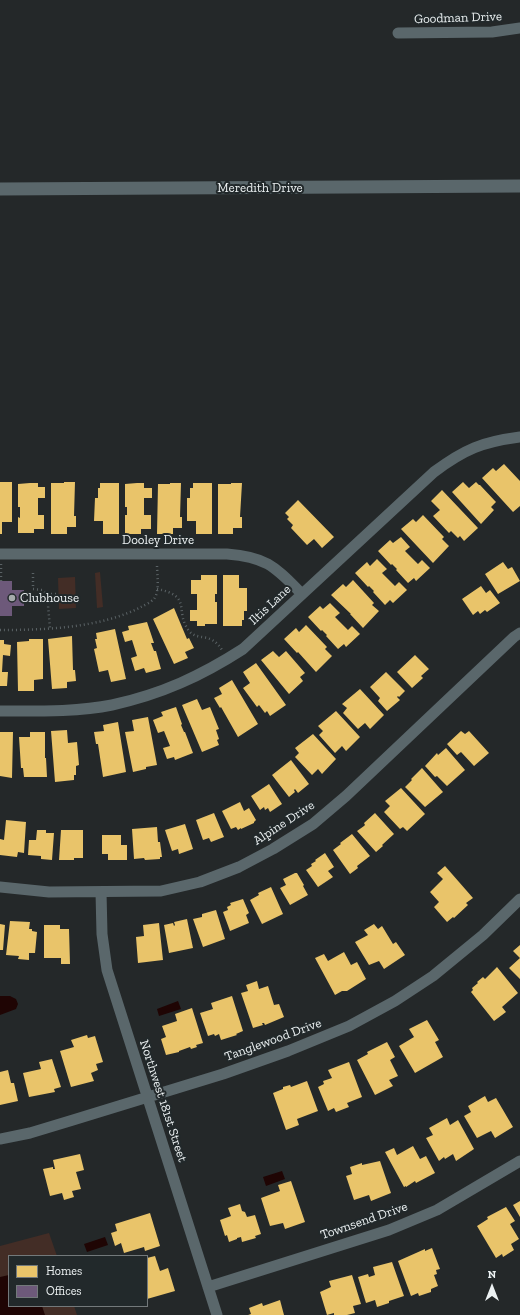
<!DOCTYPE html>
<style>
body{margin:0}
#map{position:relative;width:520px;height:1315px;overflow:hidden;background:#242829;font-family:"Zilla Slab",serif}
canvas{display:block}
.legend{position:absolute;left:8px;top:1255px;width:140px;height:52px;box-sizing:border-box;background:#22292b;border:1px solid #73797b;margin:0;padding:5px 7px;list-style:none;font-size:12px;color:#ecf1f2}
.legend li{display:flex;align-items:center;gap:8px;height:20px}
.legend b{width:20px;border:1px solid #73797b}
.north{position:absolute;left:472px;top:1267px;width:40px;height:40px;-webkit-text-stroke:3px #22292b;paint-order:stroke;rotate:0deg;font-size:11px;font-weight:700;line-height:16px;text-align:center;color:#ecf1f2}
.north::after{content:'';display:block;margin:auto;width:14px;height:18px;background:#ecf1f2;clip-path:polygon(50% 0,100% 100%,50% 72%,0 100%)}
</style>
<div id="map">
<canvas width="520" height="1315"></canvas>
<ul class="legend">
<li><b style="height:11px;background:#e9c46a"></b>Homes</li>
<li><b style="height:11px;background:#6d597a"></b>Offices</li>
</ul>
<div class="north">N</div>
</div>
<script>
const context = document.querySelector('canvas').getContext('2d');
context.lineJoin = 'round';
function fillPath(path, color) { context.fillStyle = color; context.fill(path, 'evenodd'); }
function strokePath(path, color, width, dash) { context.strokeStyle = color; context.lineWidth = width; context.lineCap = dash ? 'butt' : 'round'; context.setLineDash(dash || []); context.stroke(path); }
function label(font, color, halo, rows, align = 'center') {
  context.font = font + ' "Zilla Slab",serif'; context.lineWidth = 4; context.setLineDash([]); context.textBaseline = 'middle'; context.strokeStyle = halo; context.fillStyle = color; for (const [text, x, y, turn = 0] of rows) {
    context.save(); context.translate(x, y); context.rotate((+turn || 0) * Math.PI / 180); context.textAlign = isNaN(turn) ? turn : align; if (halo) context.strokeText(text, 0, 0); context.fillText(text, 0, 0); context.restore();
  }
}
const green = new Path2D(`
 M 100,572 L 103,607 L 97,608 L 95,573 Z
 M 75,577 L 76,608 L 59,609 L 58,578 Z
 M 49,1233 L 57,1256 L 9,1256 L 9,1306 L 74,1306 L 77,1315 L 0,1315 L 0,1246 Z`);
const water = new Path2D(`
 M 0,996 L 10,996 L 16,999 L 18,1004 L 16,1009 L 0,1015 Z
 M 178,1001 L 181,1009 L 159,1016 L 157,1009 Z
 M 282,1171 L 285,1179 L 266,1186 L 263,1177 Z
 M 105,1237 L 108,1245 L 87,1252 L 84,1244 Z
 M 9,1275 L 9,1306 L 42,1306 L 45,1315 L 0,1315 L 0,1277 Z`);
const homes = new Path2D(`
 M 504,464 L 520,481 L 520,506 L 513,512 L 482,478 L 493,468 L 496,471 Z
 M 0,482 L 12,482 L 12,522 L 2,522 L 2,534 L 0,534 Z
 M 64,482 L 75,482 L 74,516 L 76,516 L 76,527 L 67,527 L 67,534 L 51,534 L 51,483 L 64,483 Z
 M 463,482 L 469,488 L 476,482 L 479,485 L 480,485 L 496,502 L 491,507 L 494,510 L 481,524 L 452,492 Z
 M 30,483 L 38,483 L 38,487 L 45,487 L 45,498 L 38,498 L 38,515 L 44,515 L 44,529 L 34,529 L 34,533 L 18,533 L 18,517 L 20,518 L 20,507 L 18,507 L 18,484 Z
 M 100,483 L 119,483 L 119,534 L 103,534 L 103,521 L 94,521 L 95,498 L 98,498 L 98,488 L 100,488 Z
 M 137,483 L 144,483 L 144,488 L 152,488 L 152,498 L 144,498 L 144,515 L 151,515 L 151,529 L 141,529 L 141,534 L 125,534 L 125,515 L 127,515 L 127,507 L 125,507 L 125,484 Z
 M 170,483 L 181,483 L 180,517 L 182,517 L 182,528 L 173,528 L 173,534 L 157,534 L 158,484 L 170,484 Z
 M 193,483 L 212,483 L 212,534 L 196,534 L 196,521 L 187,521 L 187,498 L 190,498 L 190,488 L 193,488 Z
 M 231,483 L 242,483 L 240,517 L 242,517 L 242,528 L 233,528 L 233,534 L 218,534 L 218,484 L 231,484 Z
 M 442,490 L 478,528 L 464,541 L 460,536 L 458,538 L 451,531 L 449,533 L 433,516 L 440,510 L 431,501 Z
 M 298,500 L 334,537 L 322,548 L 314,539 L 307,545 L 291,528 L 293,525 L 287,519 L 289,517 L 285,513 Z
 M 423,515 L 444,537 L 442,539 L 449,546 L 433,563 L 401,529 L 413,519 L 416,522 Z
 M 401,537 L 410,547 L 405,551 L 418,564 L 422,560 L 430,568 L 416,581 L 414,578 L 408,583 L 396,570 L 397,569 L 392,564 L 391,565 L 378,551 L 390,540 L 393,543 Z
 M 377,559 L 387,569 L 382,573 L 395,586 L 399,582 L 407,590 L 393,603 L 390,600 L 385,605 L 373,592 L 374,591 L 369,586 L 368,587 L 355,573 L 367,562 L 370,566 Z
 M 503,562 L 508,569 L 512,567 L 520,581 L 498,594 L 485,574 Z
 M 201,575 L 217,575 L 217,594 L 215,594 L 215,602 L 217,602 L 217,624 L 205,624 L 205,626 L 197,626 L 197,621 L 190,621 L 190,610 L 197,610 L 197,594 L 191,594 L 191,580 L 201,580 Z
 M 223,575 L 239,575 L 239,588 L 247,588 L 247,611 L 244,611 L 244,620 L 242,620 L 242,626 L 223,626 Z
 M 353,580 L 374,603 L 372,605 L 379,611 L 363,628 L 350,614 L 351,614 L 331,595 L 343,584 L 346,587 Z
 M 481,586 L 486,593 L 490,590 L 500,603 L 487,612 L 485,610 L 480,614 L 478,611 L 473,615 L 462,599 Z
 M 330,603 L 340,613 L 335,617 L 348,630 L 352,626 L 360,634 L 346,647 L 344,644 L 338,649 L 326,636 L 327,635 L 322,630 L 321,631 L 308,617 L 320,606 L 323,609 Z
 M 174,608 L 187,639 L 189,638 L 194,648 L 185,652 L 188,658 L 174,664 L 153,619 Z
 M 147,622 L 154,643 L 151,643 L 154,651 L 156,651 L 161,669 L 146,673 L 144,668 L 135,671 L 131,658 L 137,656 L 132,640 L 125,642 L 122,632 L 129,630 L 128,626 Z
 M 306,625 L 327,647 L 325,649 L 332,656 L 316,672 L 298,652 L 297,653 L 284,639 L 296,628 L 299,632 Z
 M 115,629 L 126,679 L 111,682 L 108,670 L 99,672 L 94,649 L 97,648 L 95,639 L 97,639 L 96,633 Z
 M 72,636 L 73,670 L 75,670 L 76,681 L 67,682 L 67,688 L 52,689 L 48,639 Z
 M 29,639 L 43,639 L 43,679 L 34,680 L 34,691 L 18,691 L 17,642 L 29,641 Z
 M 0,640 L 4,640 L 4,644 L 11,645 L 10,656 L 3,655 L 2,672 L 8,672 L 7,686 L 0,686 Z
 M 273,651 L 279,657 L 286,651 L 305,673 L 300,677 L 303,681 L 289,694 L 261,660 Z
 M 415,655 L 429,669 L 421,676 L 423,678 L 412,688 L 397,672 Z
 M 256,663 L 286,705 L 270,716 L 267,711 L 265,713 L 259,705 L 257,707 L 243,688 L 250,683 L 243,672 Z
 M 386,672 L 405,691 L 399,697 L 398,696 L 397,697 L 400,700 L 387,711 L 378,701 L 380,698 L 370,687 Z
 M 232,680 L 258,724 L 238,737 L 221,707 L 220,708 L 214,698 L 222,694 L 219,688 Z
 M 360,689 L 384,715 L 370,729 L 365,723 L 358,729 L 343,713 L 347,708 L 342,704 Z
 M 197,699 L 202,710 L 210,707 L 219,729 L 216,730 L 219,739 L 217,740 L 219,745 L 202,752 L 182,705 Z
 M 176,707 L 182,724 L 181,725 L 184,732 L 185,732 L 193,753 L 175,760 L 174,757 L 167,759 L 163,748 L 170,746 L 164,731 L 158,733 L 153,720 L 163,716 L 161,712 Z
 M 336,711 L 360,737 L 346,751 L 342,746 L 335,753 L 319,735 L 323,731 L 318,726 Z
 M 148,717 L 157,765 L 146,767 L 146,769 L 133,772 L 125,732 L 134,731 L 132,720 Z
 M 118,722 L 126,772 L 103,777 L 98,744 L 96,744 L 94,732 L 104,731 L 103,725 Z
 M 67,730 L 68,743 L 77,742 L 79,765 L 76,766 L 76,775 L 74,775 L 74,780 L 55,782 L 51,731 Z
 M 461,731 L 465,734 L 469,731 L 489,753 L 474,766 L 461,752 L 457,755 L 447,744 Z
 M 0,732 L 13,732 L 12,778 L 0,776 Z
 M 30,732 L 45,732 L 45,758 L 46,758 L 47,777 L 24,777 L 23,768 L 21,768 L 19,737 L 30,737 Z
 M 313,734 L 336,759 L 322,774 L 318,769 L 312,775 L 295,757 L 299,753 L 295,748 Z
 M 446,748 L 465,770 L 447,786 L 437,776 L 435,777 L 425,766 L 437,753 L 438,755 Z
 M 291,760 L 309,784 L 298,793 L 295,789 L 294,790 L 295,792 L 289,797 L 272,775 Z
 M 422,768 L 443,792 L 425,807 L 405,787 L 412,780 L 411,779 Z
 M 269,784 L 282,804 L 270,812 L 268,808 L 265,810 L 264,807 L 260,810 L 251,796 Z
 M 401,788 L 425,814 L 407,831 L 403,827 L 400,829 L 384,812 L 390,806 L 385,801 Z
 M 240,802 L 244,811 L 249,808 L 256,820 L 254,822 L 254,823 L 241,829 L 241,828 L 238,830 L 236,827 L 231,829 L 222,811 Z
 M 214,813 L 224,837 L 211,842 L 209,838 L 203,840 L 196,820 Z
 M 375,813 L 394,834 L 382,845 L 383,846 L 376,852 L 357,831 L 364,826 L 365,825 L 364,823 Z
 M 6,820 L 26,822 L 24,853 L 18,852 L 17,857 L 0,855 L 0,839 L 4,840 Z
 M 185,824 L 193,849 L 179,854 L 178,849 L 172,851 L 165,830 Z
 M 157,827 L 158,842 L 160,842 L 162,857 L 160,857 L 160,859 L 145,860 L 144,858 L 134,859 L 132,829 Z
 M 37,830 L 46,830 L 46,833 L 54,833 L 52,860 L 41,859 L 41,856 L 28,855 L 29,840 L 36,840 Z
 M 61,830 L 83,830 L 83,858 L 74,858 L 74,856 L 74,860 L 59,860 Z
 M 352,834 L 370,856 L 357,866 L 358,868 L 350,874 L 333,850 L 341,844 L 340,843 Z
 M 102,835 L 121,835 L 121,845 L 127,845 L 127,860 L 108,860 L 108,854 L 102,854 Z
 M 325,853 L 334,867 L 328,871 L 333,877 L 318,887 L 306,870 L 312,866 L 311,864 L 316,861 L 315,860 Z
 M 445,866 L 473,898 L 466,903 L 468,905 L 454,918 L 453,917 L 447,922 L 434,907 L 439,902 L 430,892 L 443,879 L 437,873 Z
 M 295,873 L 297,873 L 304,885 L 303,886 L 308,895 L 290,905 L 280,888 L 286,885 L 283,879 Z
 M 271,887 L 283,914 L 262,924 L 250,900 L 259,895 L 258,893 Z
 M 243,899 L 249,913 L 246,915 L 249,923 L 230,931 L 223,912 L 228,910 L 227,907 L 231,905 L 230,903 Z
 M 216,910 L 225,939 L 203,947 L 193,919 L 202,917 L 202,914 Z
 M 187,919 L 193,948 L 169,953 L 164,925 L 173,923 L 174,926 L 175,925 L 174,922 Z
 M 10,921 L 30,922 L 29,929 L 32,929 L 32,931 L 37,932 L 35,953 L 29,953 L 29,960 L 18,959 L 19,956 L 6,955 Z
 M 159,923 L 163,960 L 138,963 L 136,937 L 144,936 L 143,925 Z
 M 0,924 L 5,925 L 3,950 L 0,950 Z
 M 374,924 L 378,929 L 382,926 L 393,944 L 396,942 L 405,955 L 384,969 L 379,961 L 369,965 L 355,942 L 368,935 L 364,930 Z
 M 44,925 L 60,925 L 60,929 L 69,929 L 70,964 L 61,964 L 61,958 L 44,958 Z
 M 520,945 L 520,958 L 513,951 Z
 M 344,952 L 351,965 L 357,962 L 366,979 L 347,991 L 342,991 L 335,995 L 315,958 L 324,954 L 328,961 Z
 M 520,958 L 520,979 L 509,968 Z
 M 497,967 L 518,993 L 502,1007 L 506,1012 L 494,1021 L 471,992 L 473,990 L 472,988 L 478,983 L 477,982 L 483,977 L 485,979 Z
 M 257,981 L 259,989 L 268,986 L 274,1005 L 279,1004 L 284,1017 L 265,1025 L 264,1023 L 262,1023 L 263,1025 L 253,1028 L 241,993 L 248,991 L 246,985 Z
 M 232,996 L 243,1031 L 236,1034 L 237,1035 L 221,1040 L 219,1034 L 215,1036 L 214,1034 L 208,1036 L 200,1013 L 213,1009 L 211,1003 Z
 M 192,1008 L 203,1043 L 196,1045 L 197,1047 L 191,1049 L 190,1047 L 179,1051 L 179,1052 L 166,1055 L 161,1039 L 166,1037 L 162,1026 L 177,1021 L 175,1014 Z
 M 427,1020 L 439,1040 L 435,1042 L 443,1057 L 415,1073 L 399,1046 L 414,1037 L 409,1029 Z
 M 87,1035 L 88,1038 L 95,1036 L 103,1062 L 96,1064 L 98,1070 L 91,1073 L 94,1081 L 71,1087 L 60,1051 L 74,1047 L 71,1040 Z
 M 387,1042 L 395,1057 L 390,1060 L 398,1076 L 389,1080 L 393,1086 L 375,1095 L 357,1060 L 368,1054 L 367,1052 Z
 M 52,1059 L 61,1087 L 54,1089 L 55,1092 L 29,1097 L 23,1073 L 41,1069 L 39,1062 Z
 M 349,1062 L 362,1097 L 347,1103 L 349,1107 L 336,1112 L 334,1108 L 328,1111 L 318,1087 L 324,1084 L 323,1081 L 332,1078 L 328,1070 Z
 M 8,1070 L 11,1083 L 14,1083 L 18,1101 L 0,1105 L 0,1072 Z
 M 307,1081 L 318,1111 L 297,1119 L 299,1125 L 286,1130 L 273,1093 L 283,1089 L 283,1087 L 290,1085 L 291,1087 Z
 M 485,1096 L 488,1102 L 496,1098 L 513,1127 L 495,1138 L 491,1131 L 477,1138 L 464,1116 L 471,1112 L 468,1106 Z
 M 447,1118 L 450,1125 L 458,1120 L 474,1149 L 456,1161 L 453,1154 L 445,1159 L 444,1157 L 439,1161 L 426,1138 L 433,1135 L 429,1128 Z
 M 413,1146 L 420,1159 L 426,1156 L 435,1173 L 416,1183 L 415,1181 L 406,1187 L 406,1186 L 404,1187 L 385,1152 L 394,1148 L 397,1155 Z
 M 80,1154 L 84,1170 L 76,1172 L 81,1189 L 72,1191 L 74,1197 L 64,1200 L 62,1193 L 50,1196 L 43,1169 L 53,1167 L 53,1169 L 55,1169 L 53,1160 Z
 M 380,1161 L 391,1193 L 371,1201 L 369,1195 L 354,1200 L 346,1176 L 352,1174 L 350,1167 L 362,1163 L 362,1165 Z
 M 291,1181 L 305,1222 L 285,1229 L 283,1223 L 270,1226 L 261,1198 L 280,1191 L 278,1185 Z
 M 520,1201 L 520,1217 L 513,1205 Z
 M 240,1204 L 242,1211 L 245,1212 L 247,1217 L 255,1215 L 261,1234 L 255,1236 L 256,1238 L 242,1242 L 241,1237 L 237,1238 L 237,1239 L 229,1242 L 227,1235 L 225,1236 L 220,1220 L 231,1216 L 228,1208 Z
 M 506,1207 L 515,1221 L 510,1224 L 519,1239 L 511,1244 L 514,1250 L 503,1257 L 502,1254 L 496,1258 L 477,1226 L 488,1219 L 487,1217 Z
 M 150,1213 L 160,1246 L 145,1251 L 144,1247 L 124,1253 L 121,1243 L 115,1246 L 111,1233 L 117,1231 L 115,1224 Z
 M 432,1248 L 440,1269 L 436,1270 L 437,1274 L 434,1275 L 438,1286 L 431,1289 L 431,1292 L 419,1296 L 418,1293 L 411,1296 L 398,1261 L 425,1249 L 425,1251 Z
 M 155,1256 L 160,1271 L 168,1268 L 175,1291 L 147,1299 L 147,1258 Z
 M 392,1262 L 404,1296 L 389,1301 L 389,1303 L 377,1307 L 375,1300 L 366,1303 L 358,1277 L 368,1274 L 369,1277 L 375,1275 L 373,1267 Z
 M 352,1275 L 361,1304 L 353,1306 L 355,1313 L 347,1315 L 334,1315 L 334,1313 L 327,1315 L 320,1292 L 331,1287 L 329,1281 Z
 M 280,1300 L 284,1315 L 248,1315 L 251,1314 L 249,1308 L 262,1303 L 263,1306 Z`);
const offices = new Path2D(`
 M 0,581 L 12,581 L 12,590 L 24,590 L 24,606 L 12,606 L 12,616 L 0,616 Z`);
const path = new Path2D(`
 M 1,564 L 1,581
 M 33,573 L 33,589 L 42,590 L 47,594 L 50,628
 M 157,589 C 194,596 173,612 190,632 C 199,641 211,632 222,650
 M 47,594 L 58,594
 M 0,630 C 45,630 101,628 141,607 C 145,605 151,602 154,599 C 160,591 157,575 157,565`);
const minor = new Path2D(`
 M 398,33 L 492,32 L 520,28
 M 0,554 L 227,554 C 267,557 275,567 302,594
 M 0,711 C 35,711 78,712 112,705 C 162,694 201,676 243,649 L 434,472 C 465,449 482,442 520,437
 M 0,887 L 49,892 L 161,891 L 200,882 L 239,867 L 273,849 L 313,824 L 346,796 L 514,637 L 520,633
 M 101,892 L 102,934 L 107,970 L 217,1315
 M 0,1139 L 30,1133 L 73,1120 L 223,1074 L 288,1051 L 349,1026 L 395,1001 L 433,976 L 483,935 L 520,899
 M 208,1287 L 389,1230 L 437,1210 L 520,1161`);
const tertiary = new Path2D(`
 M 0,189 L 520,186`);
const markers = [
 [12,598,4,"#a6abac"]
];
const streetNames = [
 ["Goodman Drive",458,18,-2],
 ["Meredith Drive",260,188],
 ["Dooley Drive",158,540],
 ["Iltis Lane",270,605,-43],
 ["Alpine Drive",284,823,-33],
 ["Tanglewood Drive",273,1040,-20],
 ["Northwest 181st Street",163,1101,72],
 ["Townsend Drive",364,1221,-19]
];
const poiNames = [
 ["Clubhouse",20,598]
];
fillPath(green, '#432d26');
fillPath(water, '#1f0504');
fillPath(homes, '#e9c46a');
fillPath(offices, '#6d597a');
strokePath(path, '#5a6265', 2.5, [1, 3]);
strokePath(minor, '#5a676b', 11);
strokePath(tertiary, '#5a676b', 13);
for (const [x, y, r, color] of markers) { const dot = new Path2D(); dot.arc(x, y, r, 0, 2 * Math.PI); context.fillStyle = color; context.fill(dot); strokePath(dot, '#22292b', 1.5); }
label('13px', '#ecf1f2', '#22292b', streetNames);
label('13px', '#ecf1f2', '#22292b', poiNames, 'left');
</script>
